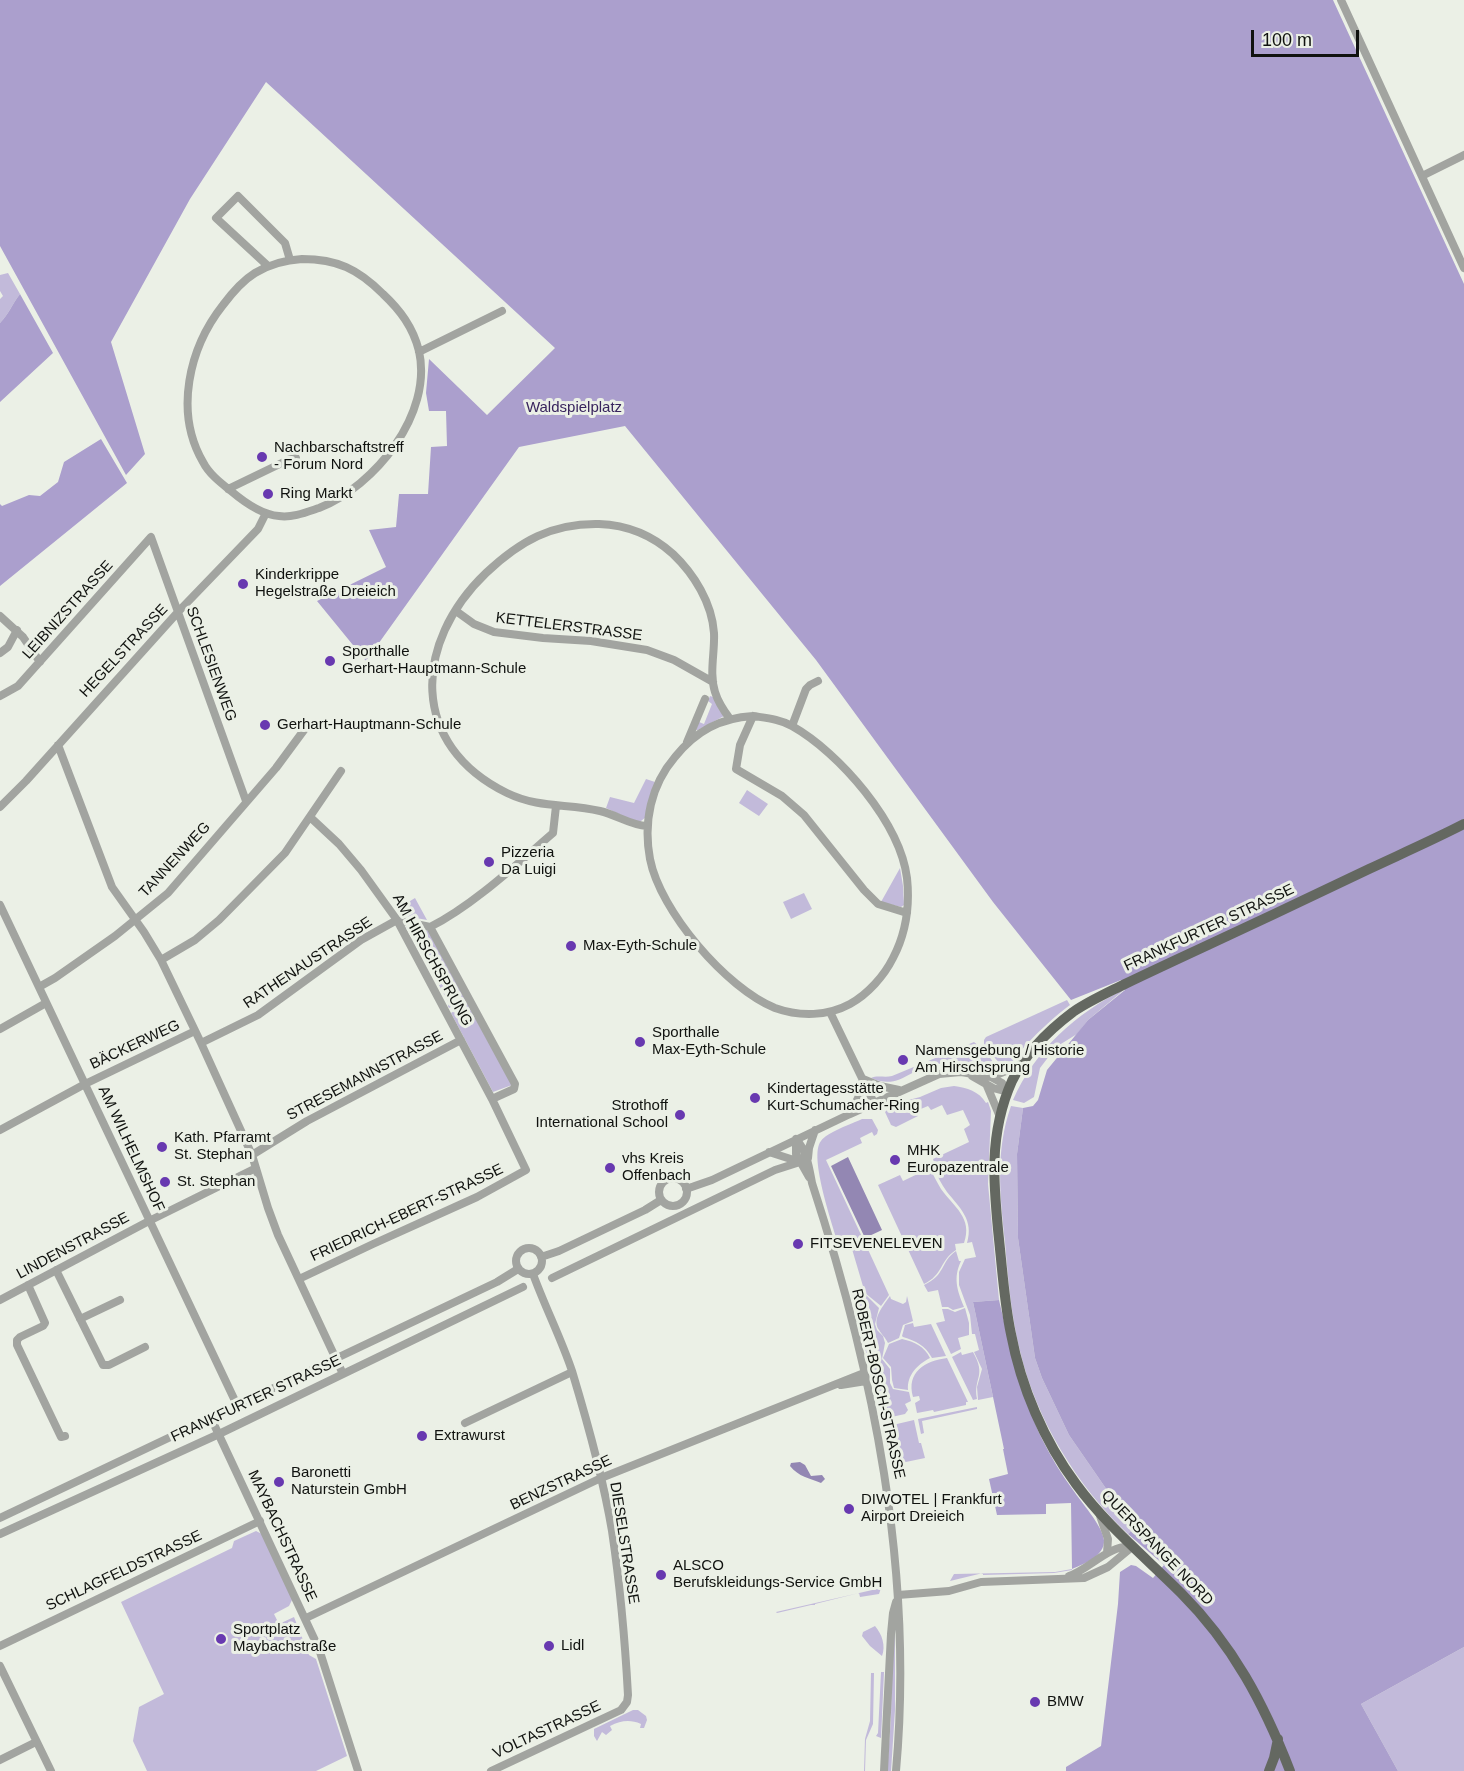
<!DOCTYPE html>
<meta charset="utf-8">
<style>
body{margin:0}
#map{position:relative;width:1464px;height:1771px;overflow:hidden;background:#ebf0e6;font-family:Helvetica,sans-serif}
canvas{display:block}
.scale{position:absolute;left:1251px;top:30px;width:108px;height:27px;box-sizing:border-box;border:3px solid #10120f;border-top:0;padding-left:8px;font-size:18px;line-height:21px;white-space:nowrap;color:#10120f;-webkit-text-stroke:4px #ebf0e6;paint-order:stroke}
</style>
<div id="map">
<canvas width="1464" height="1771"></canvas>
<div class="scale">100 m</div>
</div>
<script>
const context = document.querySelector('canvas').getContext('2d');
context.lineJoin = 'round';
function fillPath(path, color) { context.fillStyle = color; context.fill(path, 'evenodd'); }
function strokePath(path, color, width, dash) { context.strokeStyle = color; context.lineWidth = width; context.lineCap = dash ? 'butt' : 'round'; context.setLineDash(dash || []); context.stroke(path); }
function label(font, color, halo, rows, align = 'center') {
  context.font = font + ' Helvetica,sans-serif'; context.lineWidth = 6; context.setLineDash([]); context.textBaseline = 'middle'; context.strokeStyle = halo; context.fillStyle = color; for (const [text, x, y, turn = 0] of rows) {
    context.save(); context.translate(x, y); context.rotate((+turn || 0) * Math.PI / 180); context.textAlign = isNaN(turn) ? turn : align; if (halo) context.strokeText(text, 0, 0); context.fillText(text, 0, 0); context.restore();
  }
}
const green = new Path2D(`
 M 8,273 L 20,294 C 12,304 9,314 0,323 L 0,299 L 3,296 L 0,291 L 0,275 Z
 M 710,696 L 713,697 L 724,716 L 698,730 L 696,730 L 699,722 L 704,724 L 712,704 L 708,701 Z
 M 646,779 L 655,782 L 646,817 L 641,821 L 636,822 L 606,808 L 610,797 L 634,803 Z
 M 747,790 L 768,804 L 759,816 L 739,803 Z
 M 900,868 L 903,886 L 904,905 L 901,907 L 881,902 Z
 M 804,893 L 812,909 L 791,919 L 783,902 Z
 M 415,898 L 427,920 L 400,915 L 397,909 Z
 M 405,927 L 429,931 L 466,999 L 449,1008 L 448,1006 L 449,1004 L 411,932 Z
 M 1125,989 L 1088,1020 L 1077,1034 L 1056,1047 L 1040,1068 L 1034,1097 L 1024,1103 L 1013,1100 C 1035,1050 1076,1013 1125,989 Z
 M 1067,1000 L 1070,1005 C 1055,1016 1040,1030 1027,1044 C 1019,1052 1014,1062 1004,1068 L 984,1046 L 984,1040 L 986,1037 Z
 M 467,1003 L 512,1085 L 493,1092 L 451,1013 Z
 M 974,1042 L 985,1051 L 999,1070 C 979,1073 959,1061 938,1064 C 910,1067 900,1091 871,1078 C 877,1075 885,1078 892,1076 Z
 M 954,1086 C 967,1088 979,1091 986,1103 L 988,1102 L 991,1111 L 988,1184 L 999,1300 L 973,1302 L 993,1397 L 978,1400 L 977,1387 L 982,1369 L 974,1352 L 979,1350 L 975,1334 L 972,1334 L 970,1315 L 959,1285 L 959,1272 L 965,1259 L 976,1257 L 972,1242 L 967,1243 C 974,1220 960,1208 947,1192 C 941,1184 937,1175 933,1166 L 935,1165 L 933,1159 L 969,1142 L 964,1129 L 970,1125 L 963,1110 L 947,1115 L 942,1105 L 931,1110 L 928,1106 L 916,1111 L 918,1116 L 896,1127 L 891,1125 L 885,1112 L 894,1104 L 901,1102 L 920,1097 L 941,1088 Z
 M 1011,1106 L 1023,1108 L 1017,1154 L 1018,1238 L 1035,1358 L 1042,1378 L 1069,1435 L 1107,1490 L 1137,1517 L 1136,1526 L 1128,1534 C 1077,1486 1036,1419 1020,1351 C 1011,1315 1008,1278 1005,1242 C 1000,1195 995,1151 1011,1106 Z
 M 862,1119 L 872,1119 L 878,1130 L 877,1134 L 874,1136 L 872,1132 L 860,1138 L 862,1143 L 826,1160 L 863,1239 L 840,1250 C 834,1229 808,1156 821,1141 C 827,1132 852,1124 862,1119 Z
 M 930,1168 C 933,1175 937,1182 941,1189 C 954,1207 973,1218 964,1243 L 955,1244 L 956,1250 C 940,1260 943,1275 924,1284 L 878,1185 L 900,1175 L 903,1181 Z
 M 865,1243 L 889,1295 L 881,1306 L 865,1293 L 852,1249 Z
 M 956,1251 L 959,1261 L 961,1261 C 953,1278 957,1290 964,1307 L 953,1310 L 948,1307 L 942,1307 L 938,1290 L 928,1292 L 924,1285 C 946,1275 940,1262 956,1251 Z
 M 863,1292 L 879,1308 L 875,1324 L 877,1330 L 883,1336 L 885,1343 L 882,1359 L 890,1369 L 890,1383 L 893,1389 L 909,1392 L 911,1401 L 905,1404 L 908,1410 L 905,1414 L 887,1418 L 882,1417 L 852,1295 Z
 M 890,1296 L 891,1299 L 903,1304 L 906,1302 L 907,1296 L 913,1321 L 903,1325 L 899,1338 L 888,1343 C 885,1337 882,1335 879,1330 C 871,1319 884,1305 890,1296 Z
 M 965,1308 L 969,1323 L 969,1335 L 958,1338 L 961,1349 L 951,1354 L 936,1323 L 945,1321 L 942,1309 L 948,1309 L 955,1312 Z
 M 913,1323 L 914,1327 L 931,1324 L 946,1356 L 932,1358 C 925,1345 916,1341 903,1337 L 902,1336 L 905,1325 Z
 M 902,1339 C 915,1342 924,1346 930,1358 C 917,1365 907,1375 908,1390 L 894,1388 L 892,1380 L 891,1367 L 883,1358 L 889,1344 Z
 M 961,1352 L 962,1355 L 973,1352 C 987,1377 973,1377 977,1399 L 973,1400 L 952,1357 Z
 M 947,1358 L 968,1402 L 966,1402 L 966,1405 L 934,1412 L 933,1410 L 917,1413 L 915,1403 L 920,1400 L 919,1396 L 913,1397 C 906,1372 925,1361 947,1358 Z
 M 977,1407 L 977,1409 L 922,1421 L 924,1433 L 921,1434 L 918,1419 Z
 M 914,1420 L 919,1443 L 921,1443 L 925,1458 L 901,1463 L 891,1463 L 884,1427 Z
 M 256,1531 L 262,1534 L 293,1598 L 289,1606 L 274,1614 L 279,1624 L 294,1617 L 309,1655 L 316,1659 L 347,1756 L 316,1771 L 147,1771 L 133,1741 L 139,1707 L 164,1694 L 121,1602 L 232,1548 L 234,1541 Z
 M 1072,1569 L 1072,1570 L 1054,1573 L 983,1575 L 983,1573 L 950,1581 L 954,1574 L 1055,1572 Z
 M 881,1588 L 879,1594 L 860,1597 L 859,1593 L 815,1604 L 815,1605 L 811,1605 L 777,1613 L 776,1612 Z
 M 875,1626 C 882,1634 886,1646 882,1656 L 870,1646 L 862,1636 L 863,1632 Z
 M 895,1627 L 895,1710 L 891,1771 L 887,1771 L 891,1718 L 892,1643 Z
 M 1464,1647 L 1464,1771 L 1398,1771 L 1361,1704 Z
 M 881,1672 L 884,1672 L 881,1738 L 876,1736 L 878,1733 Z
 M 871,1673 L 874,1673 L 873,1724 L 866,1740 L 865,1771 L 864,1771 L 865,1739 L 870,1721 Z
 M 633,1710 L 638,1710 L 646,1716 L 647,1720 L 644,1728 L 640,1728 L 641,1724 C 629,1719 621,1721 610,1726 L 612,1730 L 606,1735 L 602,1732 L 597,1741 L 594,1736 L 594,1729 Z`);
const forest = new Path2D(`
 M 0,0 L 1333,0 L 1464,284 L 1464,1647 L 1361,1704 L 1398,1771 L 1066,1771 L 1066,1767 L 1101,1746 L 1118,1604 L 1120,1572 L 1131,1565 L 1136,1566 L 1153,1578 L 1164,1565 L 1128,1534 L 1136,1526 L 1137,1517 L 1107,1490 L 1069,1435 L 1042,1378 L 1035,1358 L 1018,1238 L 1017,1154 L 1023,1108 L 1033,1106 L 1038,1100 L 1047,1070 L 1088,1020 L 1125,990 L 1121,980 L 1071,1000 L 993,902 L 816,660 L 625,426 L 519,447 L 366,661 L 317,601 L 386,567 L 369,530 L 396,527 L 399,494 L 428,494 L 431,447 L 447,446 L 446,411 L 429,411 L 426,393 L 429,359 L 487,415 L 555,348 L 266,82 L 190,199 L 111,342 L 145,454 L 126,475 L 0,246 Z
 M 20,294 L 53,353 L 0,402 L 0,323 C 9,314 12,304 20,294 Z
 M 101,439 L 127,483 L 0,586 L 0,504 L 2,506 L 29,495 L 40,496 L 58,482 L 64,462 Z
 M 999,1300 C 1005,1328 1013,1355 1022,1383 C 1028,1402 1033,1421 1042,1439 C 1051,1457 1061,1474 1073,1490 C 1081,1502 1102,1525 1104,1540 C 1105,1556 1084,1564 1072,1569 L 1071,1503 L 1046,1504 L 1046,1514 L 997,1515 L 989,1479 L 1008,1474 L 1003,1449 L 1004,1449 L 973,1302 Z`);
const water = new Path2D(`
 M 848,1157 L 882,1230 L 865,1238 L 831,1166 Z
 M 800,1462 L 805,1465 L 811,1476 L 822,1475 L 825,1479 L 821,1483 C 809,1478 799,1477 790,1466 L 791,1463 Z`);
const minor = new Path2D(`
 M 1341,0 L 1464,268
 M 1422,176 L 1464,155
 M 302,259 C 337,259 358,269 383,294 C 400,310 413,327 419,351 C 433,414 375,486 319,508 C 307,512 292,518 279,516 C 263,515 244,502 231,491 C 221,483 209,474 203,462 C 174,412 189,348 223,305 C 232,293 242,281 255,273 C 270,264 285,260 302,259 Z
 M 268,266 L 216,218 L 238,196 L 285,243 L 290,260
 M 419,352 L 502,311
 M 228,489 L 288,460 L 296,458
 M 456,611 L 474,624 L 494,632 L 543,638 L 591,641 L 647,650 L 674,660 L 713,682
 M 0,616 L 23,637 L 40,662
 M 0,653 L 8,647 L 17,630
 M 0,696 L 18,686 L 151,537 L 246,801
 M 753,716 C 766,718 780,719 792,726 C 840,753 900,823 907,878 C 910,906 906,933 893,958 C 884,976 868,994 850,1004 C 828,1016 800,1017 775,1008 C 726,988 660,911 650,859 C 643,822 651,785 675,757 C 696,731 720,718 753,716 Z
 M 753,716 L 740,745 L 736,769 L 782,796 L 804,815 L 864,890 L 878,904 L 907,913
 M 792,726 L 806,689 L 810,685 L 818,681
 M 687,742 L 705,699
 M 58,745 L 112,887 L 144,932 L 161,960 L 201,1043 L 252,1155 L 268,1208 L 278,1235 L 343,1374
 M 0,807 L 26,781 L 178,612 L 258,529 L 266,513
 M 647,826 C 630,825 617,815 600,811 C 568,803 540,809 507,793 C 409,745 413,643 486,573 C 520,541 552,523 599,524 C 627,525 652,535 673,554 C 694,574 712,603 714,633 C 715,652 709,673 715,692 C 718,702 724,711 730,719
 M 0,905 L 237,1405
 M 397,920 L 430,927 C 472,906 517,864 553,833 L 556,806
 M 430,927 L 515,1084 L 514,1089 L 492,1099
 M 161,960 L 195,940 L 219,920 L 285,853 L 341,771
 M 39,987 L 55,978 L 115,936 L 168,893 L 276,768 L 307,726
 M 830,1012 L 874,1103
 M 0,1029 L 46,1003
 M 201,1043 L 258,1015 L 361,940 L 397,920
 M 972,1076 L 993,1088 L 1008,1092
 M 991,1077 L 1021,1065
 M 863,1079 L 880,1086 L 899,1090
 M 987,1086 L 1000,1117
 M 850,1114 L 859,1096 L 863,1079
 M 0,1130 L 85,1084 L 195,1031
 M 796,1139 C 807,1151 809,1167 812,1183 C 874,1373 914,1571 896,1771
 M 796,1139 L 796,1154 L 809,1177
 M 769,1152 L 800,1162
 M 252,1155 L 307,1121 L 461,1040
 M 808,1158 L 809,1148 L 815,1130
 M659 1192a14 14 0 1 1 28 0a14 14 0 1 1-28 0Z
 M 686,1189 L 712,1180 L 850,1114 L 939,1074 L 961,1072 L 991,1077 L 1002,1083 L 1008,1092
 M516 1261a13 13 0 1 1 26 0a13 13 0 1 1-26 0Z
 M 541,1257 L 559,1251 L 645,1210 L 661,1200
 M 56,1270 L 103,1365 L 109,1365 L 145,1347
 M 552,1278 L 775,1170 L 800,1162
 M 299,1279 L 373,1244 L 477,1197 L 526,1170 L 492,1099 L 397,920 L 361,870 L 339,844 L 310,817
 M 28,1285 L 45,1323 L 43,1326 L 20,1337 L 17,1340 L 17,1345 L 61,1437 L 65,1436
 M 0,1300 L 149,1221 L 256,1168
 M 80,1319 L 120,1300
 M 841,1385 L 866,1381
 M 211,1418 L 319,1649 L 358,1771
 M 465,1423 L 572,1372
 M 1099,1513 L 1108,1539 L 1107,1553
 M 0,1518 L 497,1282 L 518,1269
 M 0,1534 L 219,1434 L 523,1287
 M 1069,1576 C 1090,1569 1109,1544 1132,1547
 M 898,1595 L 949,1591 L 981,1582 L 1084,1578 L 1108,1567 L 1132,1547
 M 306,1618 L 601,1478 L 864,1373
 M 0,1646 L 260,1521
 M 0,1666 L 51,1771
 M 0,1760 L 36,1742
 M 491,1771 L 621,1710 L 627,1702 L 628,1695 C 625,1640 620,1585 612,1531 C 603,1477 588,1424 572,1371 C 561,1338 545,1307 533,1274
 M 884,1771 L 891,1634 L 893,1613 L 896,1602`);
const major = new Path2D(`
 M 1269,1771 L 1274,1758 L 1278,1739
 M 1290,1771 C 1264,1704 1233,1645 1181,1593 C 1145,1557 1106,1525 1076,1484 C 1044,1441 1021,1387 1011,1334 C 1005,1306 1003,1278 1000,1249 C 994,1190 987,1137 1012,1081 C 1025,1054 1049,1030 1073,1012 C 1089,1001 1107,993 1125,984 C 1152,971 1180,958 1208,945 C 1262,920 1315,895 1369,869 C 1401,854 1433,840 1464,824`);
const markers = [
 [262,457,6,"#6839b0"],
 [268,494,6,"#6839b0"],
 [243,584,6,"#6839b0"],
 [330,661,6,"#6839b0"],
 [265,725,6,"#6839b0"],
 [489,862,6,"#6839b0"],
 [571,946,6,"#6839b0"],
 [640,1042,6,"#6839b0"],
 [903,1060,6,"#6839b0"],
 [755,1098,6,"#6839b0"],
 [680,1115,6,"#6839b0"],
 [162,1147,6,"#6839b0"],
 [895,1160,6,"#6839b0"],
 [610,1168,6,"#6839b0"],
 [165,1182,6,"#6839b0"],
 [798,1244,6,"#6839b0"],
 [422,1436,6,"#6839b0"],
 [279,1482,6,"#6839b0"],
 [849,1509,6,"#6839b0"],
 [661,1575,6,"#6839b0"],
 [221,1639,6,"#6839b0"],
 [549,1646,6,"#6839b0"],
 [1035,1702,6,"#6839b0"]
];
const parkNames = [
 ["Waldspielplatz",574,408]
];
const poiNames = [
 ["Nachbarschaftstreff",274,448],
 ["- Forum Nord",274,465],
 ["Ring Markt",280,494],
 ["Kinderkrippe",255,575],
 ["Hegelstraße Dreieich",255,592],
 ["Sporthalle",342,652],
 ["Gerhart-Hauptmann-Schule",342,669],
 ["Gerhart-Hauptmann-Schule",277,725],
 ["Pizzeria",501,853],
 ["Da Luigi",501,870],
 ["Max-Eyth-Schule",583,946],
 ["Sporthalle",652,1033],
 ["Max-Eyth-Schule",652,1050],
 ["Namensgebung / Historie",915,1051],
 ["Am Hirschsprung",915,1068],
 ["Kindertagesstätte",767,1089],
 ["Kurt-Schumacher-Ring",767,1106],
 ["Strothoff",668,1106,"right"],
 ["International School",668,1123,"right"],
 ["Kath. Pfarramt",174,1138],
 ["St. Stephan",174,1155],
 ["MHK",907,1151],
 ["Europazentrale",907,1168],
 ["vhs Kreis",622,1159],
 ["Offenbach",622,1176],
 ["St. Stephan",177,1182],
 ["FITSEVENELEVEN",810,1244],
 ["Extrawurst",434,1436],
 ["Baronetti",291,1473],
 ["Naturstein GmbH",291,1490],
 ["DIWOTEL | Frankfurt",861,1500],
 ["Airport Dreieich",861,1517],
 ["ALSCO",673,1566],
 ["Berufskleidungs-Service GmbH",673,1583],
 ["Sportplatz",233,1630],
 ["Maybachstraße",233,1647],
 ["Lidl",561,1646],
 ["BMW",1047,1702]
];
const streetNames = [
 ["LEIBNIZSTRASSE",68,610,-48],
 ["KETTELERSTRASSE",569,627,7],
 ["HEGELSTRASSE",124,651,-47],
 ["SCHLESIENWEG",211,664,70],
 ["TANNENWEG",175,860,-47],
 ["FRANKFURTER STRASSE",1209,928,-25],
 ["AM HIRSCHSPRUNG",432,960,61],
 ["RATHENAUSTRASSE",308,963,-34],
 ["BÄCKERWEG",135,1045,-25],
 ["STRESEMANNSTRASSE",365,1076,-28],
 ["AM WILHELMSHOF",131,1149,65],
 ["FRIEDRICH-EBERT-STRASSE",407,1213,-25],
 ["LINDENSTRASSE",73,1246,-28],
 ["ROBERT-BOSCH-STRASSE",878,1384,77],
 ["FRANKFURTER STRASSE",256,1399,-25],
 ["BENZSTRASSE",561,1483,-25],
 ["MAYBACHSTRASSE",282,1536,65],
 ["DIESELSTRASSE",624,1543,81],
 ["QUERSPANGE NORD",1157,1548,46],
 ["SCHLAGFELDSTRASSE",124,1571,-25],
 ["VOLTASTRASSE",547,1730,-25]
];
fillPath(green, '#c2bada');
fillPath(forest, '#ab9fcd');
fillPath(water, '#9387b3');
strokePath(minor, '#a2a4a0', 8);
strokePath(major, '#646861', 10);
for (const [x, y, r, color] of markers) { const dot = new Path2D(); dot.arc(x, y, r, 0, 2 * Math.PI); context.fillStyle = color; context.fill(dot); strokePath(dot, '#ebf0e6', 2); }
label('15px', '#38245d', '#ebf0e6', parkNames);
label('15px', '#10120f', '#ebf0e6', poiNames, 'left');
label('15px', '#10120f', '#ebf0e6', streetNames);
</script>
